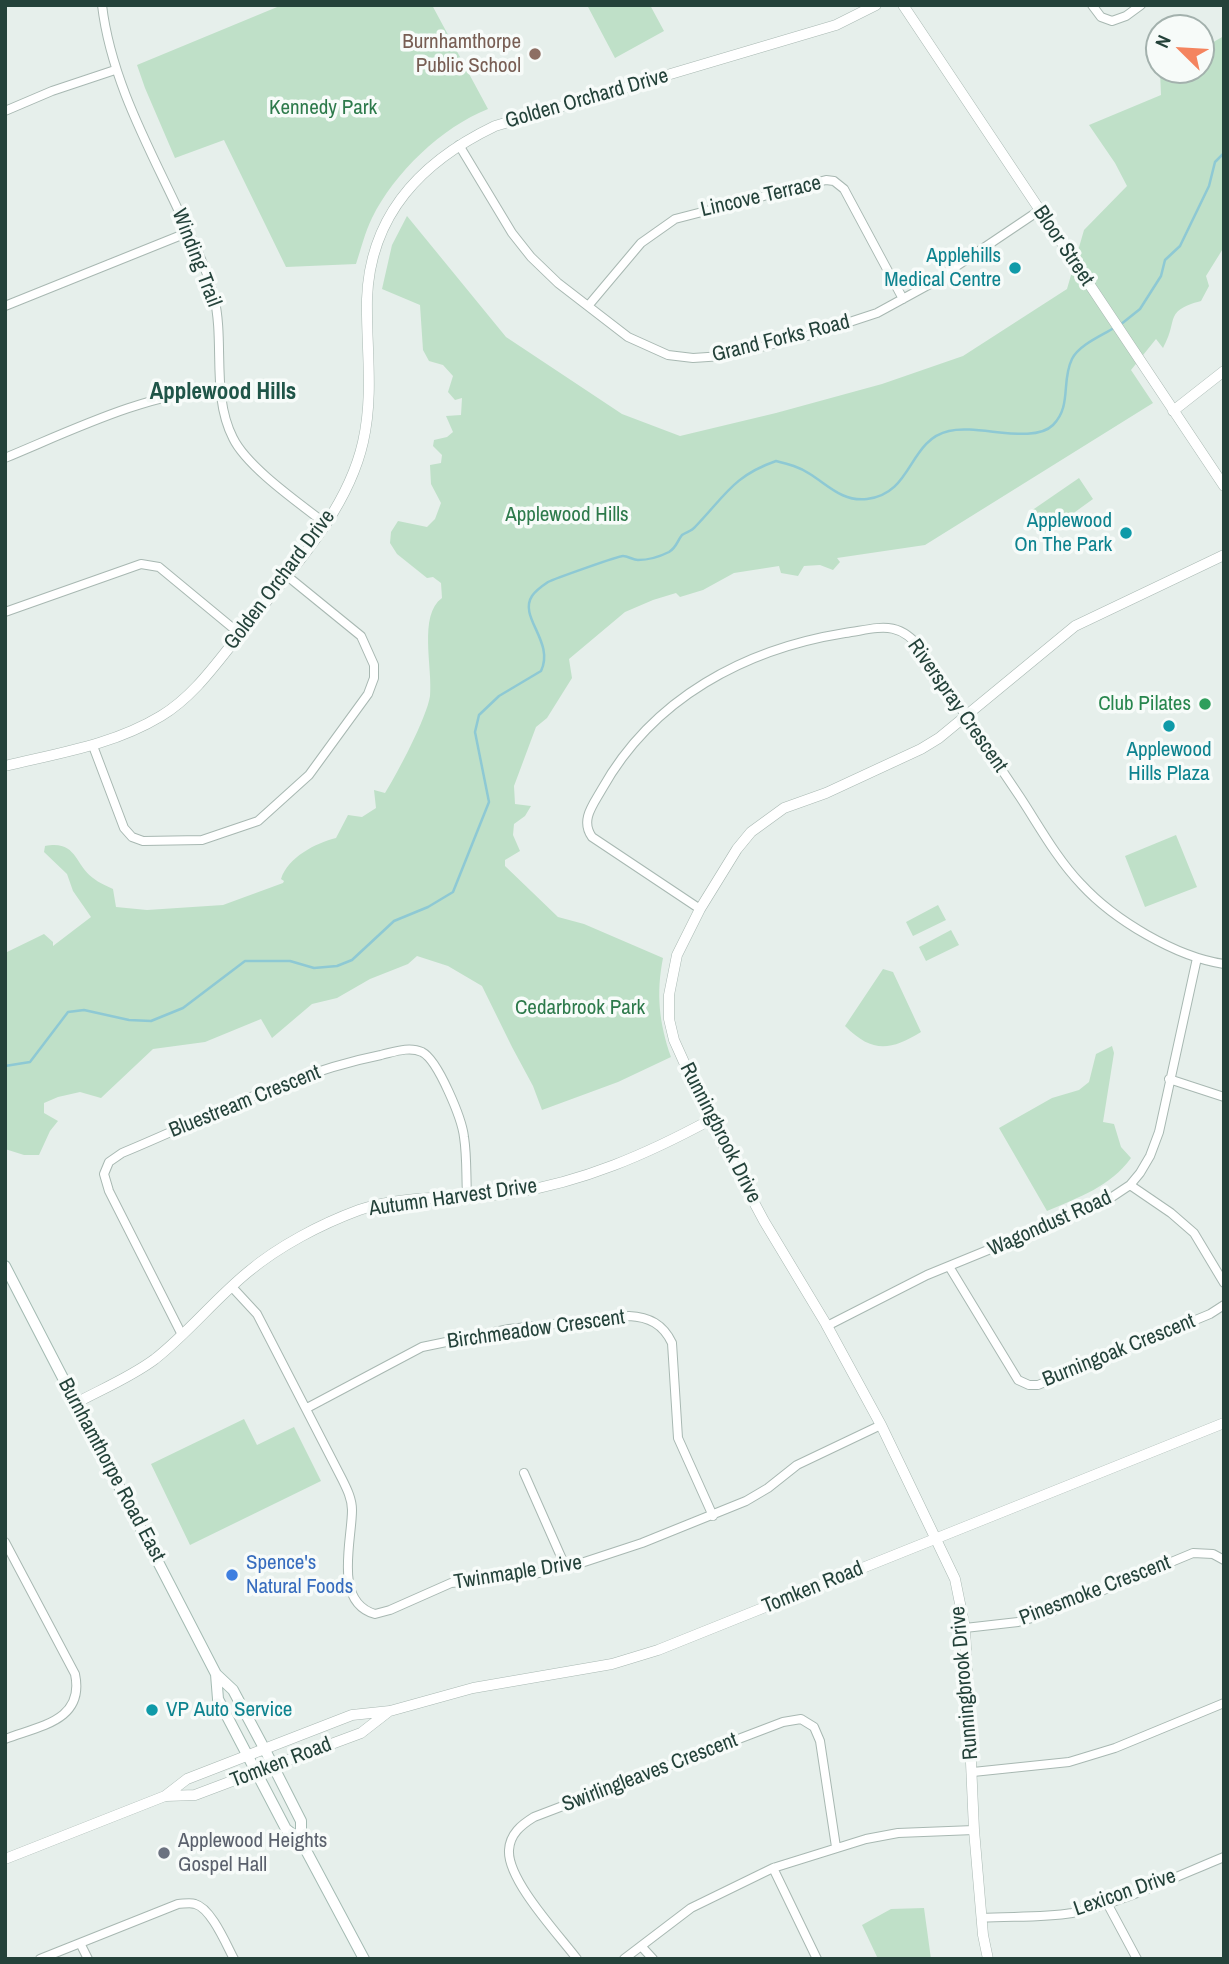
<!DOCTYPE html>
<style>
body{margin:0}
#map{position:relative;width:1229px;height:1964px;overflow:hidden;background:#e6efeb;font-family:"Archivo Narrow",sans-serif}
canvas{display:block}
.frame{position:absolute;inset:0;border:7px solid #24423a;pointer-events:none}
.north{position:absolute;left:1145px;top:14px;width:70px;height:70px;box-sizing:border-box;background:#f7fbf9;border:2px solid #a3b1ad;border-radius:50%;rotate:294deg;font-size:19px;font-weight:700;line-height:28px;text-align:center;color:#24423a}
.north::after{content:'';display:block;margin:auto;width:24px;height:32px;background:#f4845f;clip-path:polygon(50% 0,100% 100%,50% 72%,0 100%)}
</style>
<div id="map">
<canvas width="1229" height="1964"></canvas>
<div class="frame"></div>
<div class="north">N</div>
</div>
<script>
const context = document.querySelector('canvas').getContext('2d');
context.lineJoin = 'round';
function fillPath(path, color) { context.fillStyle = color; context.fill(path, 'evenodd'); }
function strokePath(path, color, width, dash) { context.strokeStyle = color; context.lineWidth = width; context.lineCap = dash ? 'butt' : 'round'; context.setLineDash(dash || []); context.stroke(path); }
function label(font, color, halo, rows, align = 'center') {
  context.font = font + ' "Archivo Narrow",sans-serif'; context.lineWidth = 7; context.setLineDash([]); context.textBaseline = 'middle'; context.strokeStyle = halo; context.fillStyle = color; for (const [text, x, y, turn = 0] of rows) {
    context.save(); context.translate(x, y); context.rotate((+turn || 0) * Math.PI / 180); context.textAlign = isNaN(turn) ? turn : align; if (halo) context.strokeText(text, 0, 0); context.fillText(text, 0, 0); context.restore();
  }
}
const green = new Path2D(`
 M 282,5 L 432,5 L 488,109 C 442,127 394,173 372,218 C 365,232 361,249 356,264 L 286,267 L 224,140 L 175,158 L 145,88 L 137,65 Z
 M 587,5 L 650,5 L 664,31 L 615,58 Z
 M 1224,36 L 1224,247 L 1206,276 L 1209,286 L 1201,301 C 1163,311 1179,320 1163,348 L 1156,339 L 1131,370 L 1153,403 L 925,545 L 837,558 L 840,562 L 833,570 L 820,565 L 804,566 L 798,576 L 781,573 L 779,566 L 734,573 L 703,590 L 680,597 L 676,593 L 653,600 L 625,612 L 569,659 L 572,678 L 547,718 L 536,727 L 514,786 L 515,804 L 531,806 L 525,816 L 514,824 L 513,835 L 520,851 L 505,860 L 505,866 L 558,917 L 584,924 L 663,958 C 656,993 659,1023 671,1057 L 618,1082 L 542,1110 L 533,1086 L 512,1047 L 482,986 L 448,966 L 417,956 L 408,964 L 370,979 L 337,998 L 312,1004 L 272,1038 L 261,1019 L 205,1042 L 153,1049 L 101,1098 L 80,1092 L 58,1097 L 44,1103 L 44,1113 L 58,1121 L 50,1131 L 39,1155 L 24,1155 L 5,1149 L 5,953 L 44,934 L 53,942 L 53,946 L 91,917 L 73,891 L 67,874 L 44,852 L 45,846 C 77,840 74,864 93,878 C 99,883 107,886 113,889 L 116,907 L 147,910 L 223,905 L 283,883 L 284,881 L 281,879 C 288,857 316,843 336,838 L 348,815 L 362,817 L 376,808 L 374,790 L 385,793 C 397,774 427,717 430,696 C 433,668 418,615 442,598 L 441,583 L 433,577 L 427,578 L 397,554 L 390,543 L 391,532 L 398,521 L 427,527 L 435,519 L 441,503 L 431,484 L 430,465 L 441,463 L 442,455 L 433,446 L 434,440 L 447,437 L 453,432 L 446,416 L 461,415 L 462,398 L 455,400 L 448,392 L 453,376 L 443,365 L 429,361 L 423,350 L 420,305 L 382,289 L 392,245 L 407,216 L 506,337 L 622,414 L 680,436 L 776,413 L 882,384 L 963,356 L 1067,289 L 1084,230 L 1127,186 L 1115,163 L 1089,125 L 1161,95 L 1160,71 L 1162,70 L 1201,70 L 1201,49 Z
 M 1079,478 L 1093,499 L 1046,533 L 1031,511 Z
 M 1176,835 L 1197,887 L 1145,907 L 1125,856 Z
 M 938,905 L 946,920 L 913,936 L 906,922 Z
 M 951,930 L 959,945 L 926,961 L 919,947 Z
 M 883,969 L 893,972 L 921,1032 C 890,1051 872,1053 845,1026 Z
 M 1112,1046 L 1114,1053 L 1103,1122 L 1114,1124 L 1121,1147 L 1131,1158 C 1110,1187 1079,1197 1047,1211 L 999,1128 L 1052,1098 L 1079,1090 L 1089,1082 L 1096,1054 Z
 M 244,1419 L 257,1445 L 294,1427 L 321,1481 L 190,1545 L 151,1464 Z
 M 924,1908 L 931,1959 L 878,1959 L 862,1925 L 891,1909 Z`);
const stream = new Path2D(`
 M 1120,325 L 1140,309 L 1161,276 L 1165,260 L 1180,246 L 1209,186 L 1215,162 L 1224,153
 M 5,1066 L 30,1062 L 68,1012 L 84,1010 L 129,1020 L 151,1021 L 183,1008 L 245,961 L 290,961 L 314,968 L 337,966 L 352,960 L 394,921 L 428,907 L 453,892 L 489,802 L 475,732 L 479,715 L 499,696 L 541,671 C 555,642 518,617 532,596 C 536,590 542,586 548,582 C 554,579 618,556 623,556 C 628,556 633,560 638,560 C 648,560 661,556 669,552 C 677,547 677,541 682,535 C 686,532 692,531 695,527 C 725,496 733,476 776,461 C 788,464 800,467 810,474 C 829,486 843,502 867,499 C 913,494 908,440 949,431 C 978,424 1033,445 1053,425 C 1072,406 1061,381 1072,359 C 1079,345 1101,336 1114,328`);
const minor = new Path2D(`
 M 102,5 C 111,81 150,149 182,218 C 194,243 207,269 214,297 C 225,342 211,395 233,438 C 247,467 299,503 326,524
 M 1092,5 L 1101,17 L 1112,21 L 1126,16 L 1141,5
 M 5,111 L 52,91 L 115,70
 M 459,145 L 512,233 L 531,257 L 558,283 L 628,337 L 668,355 L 693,358 L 723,356 L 807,336 L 877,313 L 930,284 L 1040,210
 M 5,306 L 189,232
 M 588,306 L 641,243 L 675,219 L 826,180 L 834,181 L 844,189 L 903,299
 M 5,458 C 75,429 145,394 221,388
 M 5,612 L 141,564 L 159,567 L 240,634
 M 93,746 L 124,828 L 132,837 L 143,841 L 202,840 L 258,821 L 309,775 L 368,694 L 374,678 L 374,665 L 361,636 L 286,575
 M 700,909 L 592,837 C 580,820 593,805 602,789 C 653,698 745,649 845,633 C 880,628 898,619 922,650 C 954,699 987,748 1020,797 C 1039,826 1057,859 1081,884 C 1114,920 1176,957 1224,964
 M 1169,1079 L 1224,1097
 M 1130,1185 L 1171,1213 L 1194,1233 L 1224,1283
 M 950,1268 L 1018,1380 L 1029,1385 L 1038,1385 L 1210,1314 L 1224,1305
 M 232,1287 L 257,1314 L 342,1479 C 347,1489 352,1499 352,1510 C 352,1541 333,1602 375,1614 L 390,1610 L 451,1583 L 511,1578 L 566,1568 L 642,1543 L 746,1501 L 768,1488 L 797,1465 L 881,1425
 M 827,1326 L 927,1275 L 1103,1203 L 1130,1185 L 1140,1173 L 1150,1156 L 1159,1132 L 1197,958
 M 182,1335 L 109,1191 L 104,1174 L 109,1162 L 122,1153 C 207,1118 290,1073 381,1055 C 394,1052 409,1046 422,1052 C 438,1060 462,1119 464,1137 C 467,1156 466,1176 467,1195
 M 307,1408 L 422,1347 L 509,1329 L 629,1316 C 649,1317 663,1324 672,1343 L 678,1438 L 713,1516
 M 524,1473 L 566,1568
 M 5,1542 L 75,1674 C 85,1721 39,1726 5,1739
 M 965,1628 L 1018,1622 L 1046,1614 L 1193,1553 L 1213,1554 L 1224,1560
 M 973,1772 L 1069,1762 L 1115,1748 L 1224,1703
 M 773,1868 L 817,1959
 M 1107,1903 L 1137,1959
 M 981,1918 C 1011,1916 1042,1918 1072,1913 C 1124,1902 1175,1877 1224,1857
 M 80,1943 L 88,1959
 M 641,1946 L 653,1959
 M 40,1959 L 178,1904 C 183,1904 190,1902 195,1904 C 211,1908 226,1944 234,1959
 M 577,1959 C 559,1935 507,1880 509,1850 C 510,1834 521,1825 534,1817 L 783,1722 L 801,1719 L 814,1727 L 820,1741 L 836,1847
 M 624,1959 L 691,1908 L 773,1868 L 866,1839 L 898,1833 L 974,1830`);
const tertiary = new Path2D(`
 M 903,5 L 1224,486
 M 1173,411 L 1224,371
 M 5,766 C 59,753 113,745 161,716 C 196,695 219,659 245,628 C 289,572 347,513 363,442 C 374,394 366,347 367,299 C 370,214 422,161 495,126 L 836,25 L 876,5
 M 76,1403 C 102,1389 131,1377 155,1359 C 188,1333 215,1299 248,1272 C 279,1246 321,1224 359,1210 C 408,1193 462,1200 512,1193 C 583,1182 647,1154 710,1120
 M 166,1796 L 195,1795 L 256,1772 L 361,1733 L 388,1712
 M 5,1859 L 165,1796 L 187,1779 L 352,1715 L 390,1711 L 473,1688 L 612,1664 L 658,1650 L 1224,1423
 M 988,1959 L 983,1935 L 974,1830 L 965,1628 L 955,1579 L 881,1425 L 826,1324 L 764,1221 L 710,1120 L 674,1040 L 669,1019 L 669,995 L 677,955 L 700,909 L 737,849 L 751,832 L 784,808 L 826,793 L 921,749 L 939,738 L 1075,626 L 1224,555`);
const secondary = new Path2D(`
 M 5,1266 L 216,1674 L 233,1690 L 264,1748 L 301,1821 L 301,1841
 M 216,1674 L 218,1699 L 286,1829 L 301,1841 L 364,1959`);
const markers = [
 [535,54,7,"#8d6e63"],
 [1015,268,7,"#0f9aa8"],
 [1126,533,7,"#0f9aa8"],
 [1205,704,7,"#2e9e5b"],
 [1169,726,7,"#0f9aa8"],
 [232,1575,7,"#3f7fe0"],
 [152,1710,7,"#0f9aa8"],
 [164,1853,7,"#6b7280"]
];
const educationNames = [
 ["Burnhamthorpe",521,42],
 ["Public School",521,66]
];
const streetNames = [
 ["Golden Orchard Drive",587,99,-16],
 ["Lincove Terrace",761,197,-13],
 ["Bloor Street",1063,246,56],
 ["Winding Trail",196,258,69],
 ["Grand Forks Road",781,339,-14],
 ["Golden Orchard Drive",280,580,-53],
 ["Riverspray Crescent",957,706,55],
 ["Bluestream Crescent",245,1102,-22],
 ["Runningbrook Drive",720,1133,63],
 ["Autumn Harvest Drive",453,1198,-8],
 ["Wagondust Road",1050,1224,-24],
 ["Birchmeadow Crescent",536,1330,-8],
 ["Burningoak Crescent",1119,1351,-22],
 ["Burnhamthorpe Road East",111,1470,62],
 ["Twinmaple Drive",518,1573,-9],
 ["Tomken Road",813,1588,-22],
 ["Pinesmoke Crescent",1095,1591,-21],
 ["Runningbrook Drive",965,1683,-95],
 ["Tomken Road",281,1763,-21],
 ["Swirlingleaves Crescent",650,1773,-21],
 ["Lexicon Drive",1125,1893,-19]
];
const parkNames = [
 ["Kennedy Park",323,108],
 ["Applewood Hills",567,515],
 ["Cedarbrook Park",580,1008]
];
const cultureNames = [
 ["Applehills",1001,256],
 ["Medical Centre",1001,280],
 ["Applewood",1112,521],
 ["On The Park",1112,545],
 ["Applewood",1169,750,"center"],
 ["Hills Plaza",1169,774,"center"],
 ["VP Auto Service",166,1710,"left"]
];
const leisureNames = [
 ["Club Pilates",1191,704]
];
const shopNames = [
 ["Spence's",246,1563],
 ["Natural Foods",246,1587]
];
const worshipNames = [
 ["Applewood Heights",178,1841],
 ["Gospel Hall",178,1865]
];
const neighbourhoodNames = [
 ["Applewood Hills",223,393]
];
fillPath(green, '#bfe0c8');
strokePath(stream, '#8ec9d4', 2.5);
strokePath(minor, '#a8b8b2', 10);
strokePath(tertiary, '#a8b8b2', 11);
strokePath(secondary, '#a4bbb3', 12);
strokePath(minor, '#fff', 8);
strokePath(tertiary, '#fff', 10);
strokePath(secondary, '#fff', 10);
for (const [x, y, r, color] of markers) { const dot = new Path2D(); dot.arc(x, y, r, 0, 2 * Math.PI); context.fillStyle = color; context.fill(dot); strokePath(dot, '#f7fbf9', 2.5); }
label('21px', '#785e54', '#f7fbf9', educationNames, 'right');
label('21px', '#24423a', '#f7fbf9', streetNames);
label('21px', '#2d7a4b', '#f7fbf9', parkNames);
label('21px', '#0d838f', '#f7fbf9', cultureNames, 'right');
label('21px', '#27864d', '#f7fbf9', leisureNames, 'right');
label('21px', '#366cbe', '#f7fbf9', shopNames, 'left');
label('21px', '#5b616d', '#f7fbf9', worshipNames, 'left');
label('bold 23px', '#1f5548', '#f7fbf9', neighbourhoodNames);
</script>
